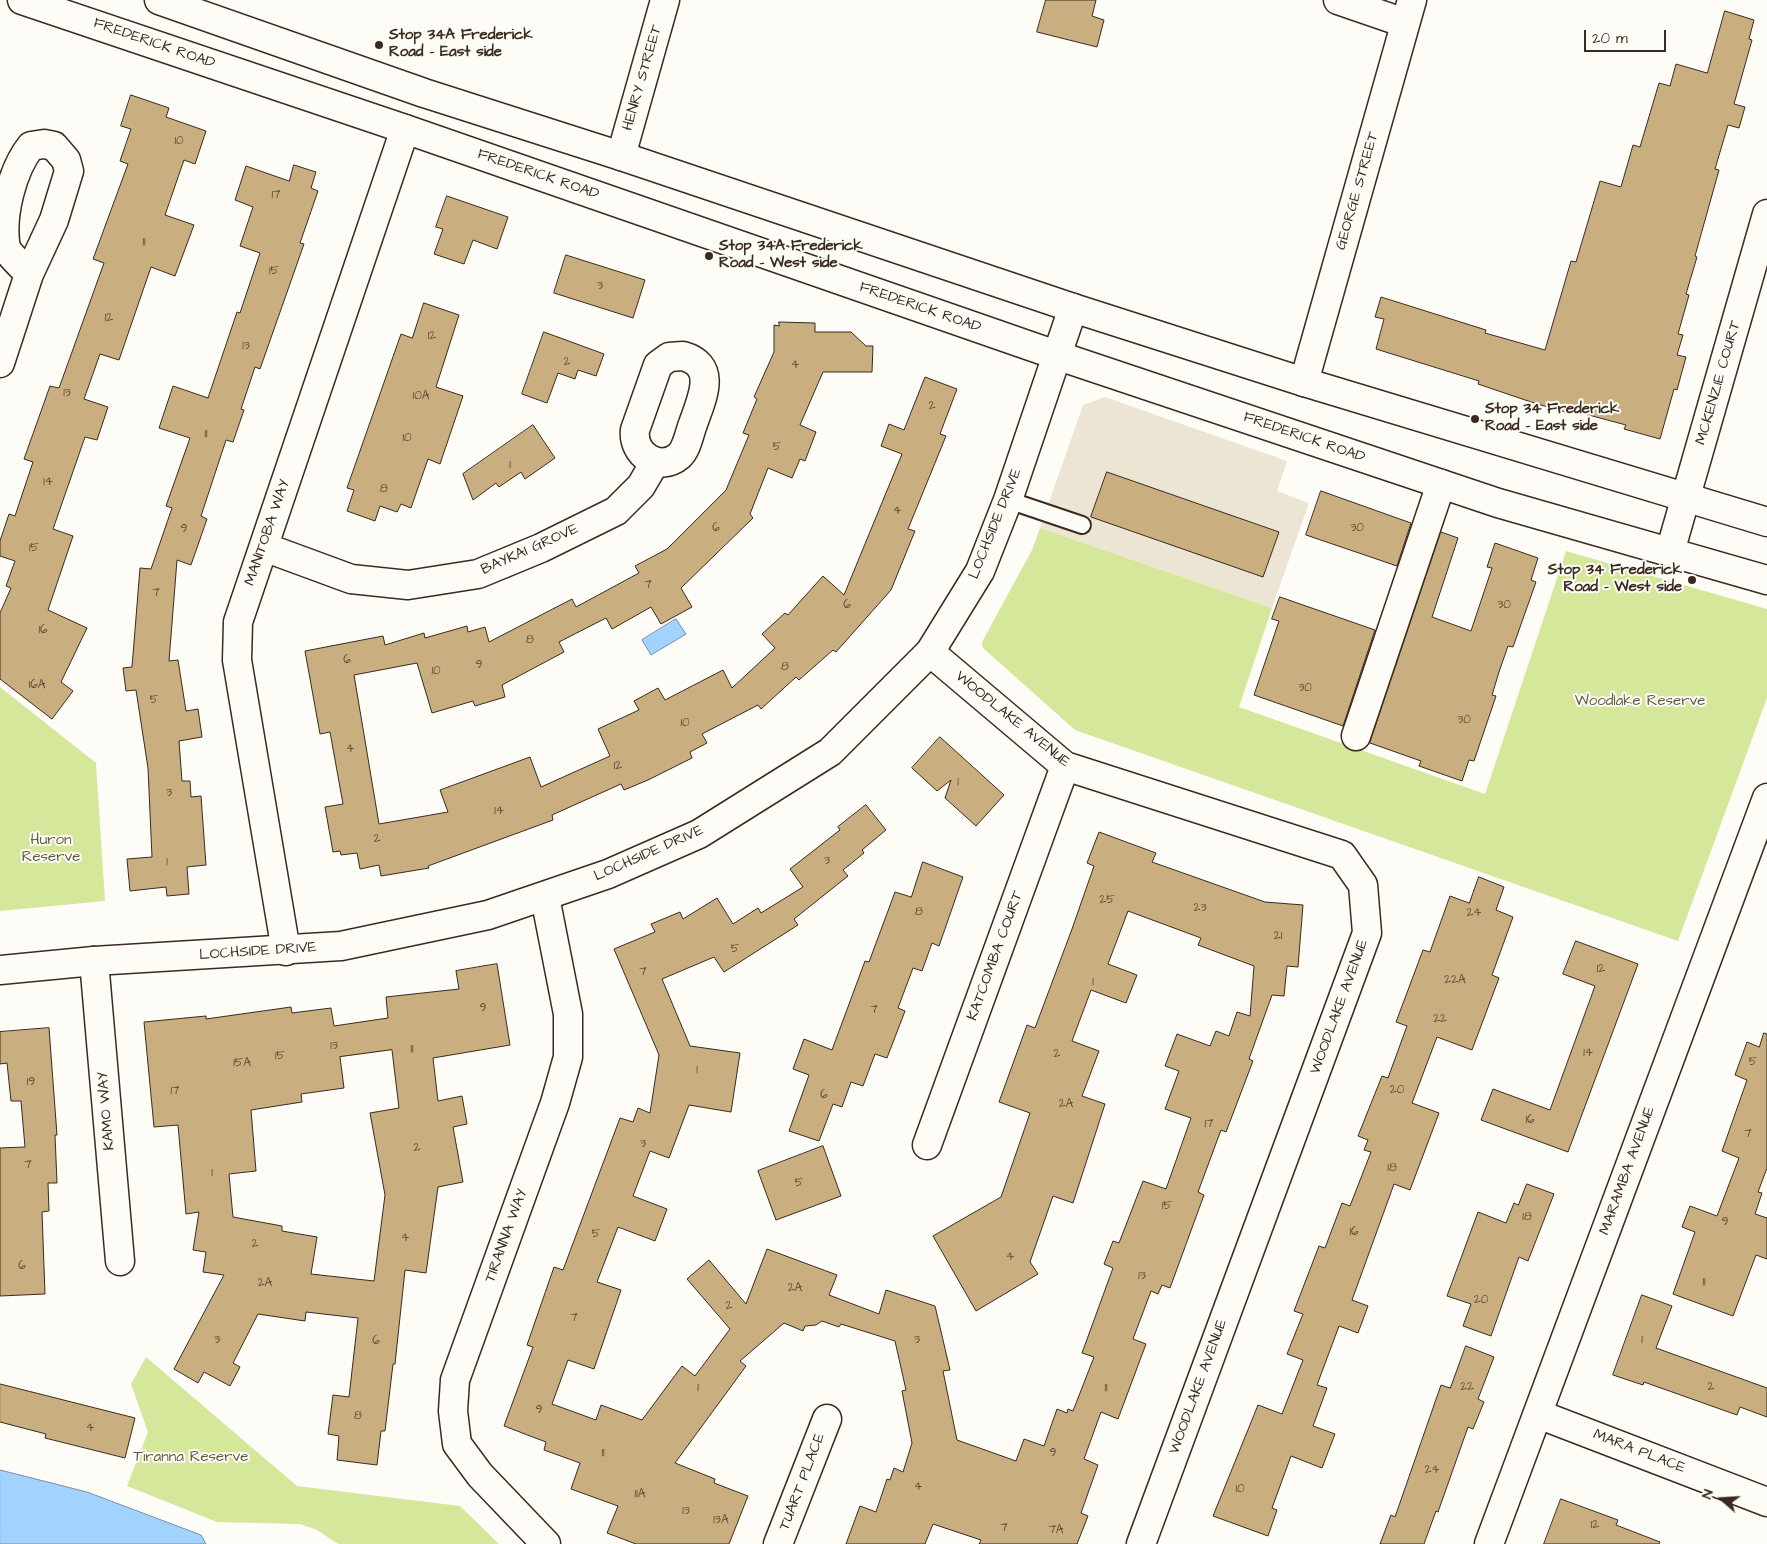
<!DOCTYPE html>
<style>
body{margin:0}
#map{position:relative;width:1767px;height:1544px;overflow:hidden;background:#fdfcf7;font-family:"Architects Daughter",sans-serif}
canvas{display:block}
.north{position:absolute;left:1697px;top:1474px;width:50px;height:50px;-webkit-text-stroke:4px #fdfcf7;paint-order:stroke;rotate:289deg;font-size:14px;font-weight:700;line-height:20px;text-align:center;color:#3b2a1e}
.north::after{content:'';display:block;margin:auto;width:18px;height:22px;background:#3b2a1e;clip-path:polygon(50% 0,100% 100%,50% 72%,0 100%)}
.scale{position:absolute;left:1584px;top:30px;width:82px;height:22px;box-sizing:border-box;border:2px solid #3b2a1e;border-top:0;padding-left:6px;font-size:15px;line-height:18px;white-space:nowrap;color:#3b2a1e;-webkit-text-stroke:4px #fdfcf7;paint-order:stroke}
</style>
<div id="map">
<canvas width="1767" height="1544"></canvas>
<div class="north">N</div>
<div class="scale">20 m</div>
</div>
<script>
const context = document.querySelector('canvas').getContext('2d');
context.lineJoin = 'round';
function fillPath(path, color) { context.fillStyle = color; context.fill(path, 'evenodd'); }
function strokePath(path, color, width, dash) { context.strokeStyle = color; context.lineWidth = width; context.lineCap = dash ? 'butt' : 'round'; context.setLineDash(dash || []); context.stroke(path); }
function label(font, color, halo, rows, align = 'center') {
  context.font = font + ' "Architects Daughter",sans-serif'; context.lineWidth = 4; context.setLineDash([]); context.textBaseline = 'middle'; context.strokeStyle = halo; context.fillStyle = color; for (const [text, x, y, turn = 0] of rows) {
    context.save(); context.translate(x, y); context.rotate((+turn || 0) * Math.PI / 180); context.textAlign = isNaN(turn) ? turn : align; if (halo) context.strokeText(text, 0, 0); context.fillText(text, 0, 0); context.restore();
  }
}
const built = new Path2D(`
 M 1105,397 L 1287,461 L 1277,491 L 1309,503 L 1272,608 L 1040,528 L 1083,405 Z`);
const green = new Path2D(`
 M 1040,528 L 1272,608 L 1239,707 L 1485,794 L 1566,551 L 1767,609 L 1767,698 L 1678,941 L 1075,730 L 983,648 L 982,642 L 1032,550 Z
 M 0,687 L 96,763 L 105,901 L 0,911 Z
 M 146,1357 L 297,1486 L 460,1506 L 499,1544 L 338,1544 L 317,1530 L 300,1524 L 217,1522 L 127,1486 L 148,1432 L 131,1384 Z`);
const water = new Path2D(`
 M 676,619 L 686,634 L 651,655 L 642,640 Z
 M 0,1470 L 87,1492 L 201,1535 L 206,1544 L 0,1544 Z`);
const building = new Path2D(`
 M 1046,0 L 1096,0 L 1092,16 L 1104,20 L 1097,47 L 1037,32 Z
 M 1725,11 L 1754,20 L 1749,39 L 1752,40 L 1734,104 L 1745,107 L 1739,128 L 1728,125 L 1715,169 L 1719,170 L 1695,256 L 1697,257 L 1686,294 L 1689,295 L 1678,334 L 1683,335 L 1677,355 L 1686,357 L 1677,390 L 1674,389 L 1660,439 L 1624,429 L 1626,425 L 1570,410 L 1569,413 L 1534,403 L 1478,384 L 1479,381 L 1376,349 L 1384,319 L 1375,317 L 1381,297 L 1486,330 L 1485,333 L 1545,350 L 1571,261 L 1576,262 L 1600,181 L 1621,187 L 1633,145 L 1640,147 L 1659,83 L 1670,86 L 1676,64 L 1707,73 Z
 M 131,95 L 169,108 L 166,117 L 206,131 L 195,164 L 184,160 L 165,215 L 194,225 L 175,276 L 151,267 L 119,360 L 100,354 L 84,399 L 108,407 L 97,440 L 85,437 L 53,529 L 73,536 L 48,610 L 87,628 L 61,682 L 73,691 L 52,719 L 0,679 L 0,613 L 11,588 L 6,586 L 15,561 L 0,556 L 0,541 L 9,514 L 15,516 L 33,462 L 24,459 L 50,386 L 59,388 L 104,263 L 93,259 L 128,164 L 120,161 L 131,129 L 121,126 Z
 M 294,165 L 316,172 L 311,188 L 318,191 L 300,243 L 304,244 L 260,369 L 255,367 L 241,409 L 244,410 L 233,442 L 226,440 L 201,516 L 207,519 L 191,565 L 177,560 L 169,661 L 178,660 L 186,711 L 198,709 L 202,737 L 179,741 L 182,781 L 190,781 L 191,797 L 201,796 L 206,865 L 187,867 L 189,894 L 167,896 L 166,887 L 130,891 L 127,859 L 152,857 L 148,768 L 136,690 L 126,691 L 123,668 L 132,667 L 140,568 L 151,569 L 172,508 L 166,506 L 190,438 L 159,428 L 173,386 L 208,398 L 237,312 L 240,313 L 260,253 L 240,246 L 253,207 L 235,200 L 246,166 L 289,181 Z
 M 447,196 L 508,217 L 497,249 L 473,240 L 464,264 L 434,254 L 443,229 L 436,227 Z
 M 566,255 L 645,280 L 633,318 L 554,293 Z
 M 424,303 L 459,315 L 436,387 L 463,396 L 440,464 L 428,459 L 411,508 L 401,504 L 397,512 L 380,506 L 375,521 L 347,511 L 354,490 L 347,488 L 401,334 L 412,338 Z
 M 779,322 L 815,323 L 815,332 L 851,332 L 866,346 L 873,346 L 872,372 L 823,372 L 800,425 L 816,432 L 805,461 L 800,459 L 792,478 L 768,468 L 750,514 L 753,518 L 681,588 L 692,607 L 661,624 L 651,607 L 612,629 L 606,618 L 559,642 L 564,652 L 502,685 L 505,697 L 475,706 L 473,701 L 432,713 L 417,663 L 354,675 L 379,824 L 448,812 L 440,790 L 530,757 L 541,787 L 610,756 L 598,729 L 639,710 L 634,701 L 658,688 L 665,700 L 723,670 L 732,688 L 775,648 L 762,634 L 785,613 L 788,615 L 823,576 L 844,595 L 902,454 L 881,446 L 889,424 L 904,430 L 925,377 L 957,389 L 940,434 L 946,436 L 908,529 L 915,531 L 891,590 L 836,652 L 833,650 L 799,680 L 796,677 L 761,709 L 758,705 L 702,734 L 707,743 L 690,752 L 692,758 L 648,780 L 624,790 L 621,784 L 552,815 L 553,820 L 428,866 L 429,868 L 381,876 L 379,865 L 360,869 L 357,853 L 341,855 L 340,851 L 333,852 L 325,807 L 343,804 L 330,732 L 320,734 L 305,651 L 383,636 L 385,645 L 424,633 L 425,638 L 467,626 L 468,632 L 485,627 L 489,642 L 572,599 L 576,607 L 639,573 L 635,566 L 667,549 L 726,490 L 749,435 L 743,433 L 757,399 L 754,397 L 774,352 L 774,325 L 779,326 Z
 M 544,332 L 604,354 L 596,376 L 578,370 L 575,379 L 558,373 L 547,403 L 522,394 Z
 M 533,425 L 555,458 L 525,479 L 521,472 L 499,487 L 496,483 L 473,500 L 463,474 Z
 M 1107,472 L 1279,532 L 1263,577 L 1091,517 Z
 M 1321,491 L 1411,523 L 1397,566 L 1306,535 Z
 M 1441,532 L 1458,538 L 1432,617 L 1471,631 L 1492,568 L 1487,567 L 1495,543 L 1538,558 L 1531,580 L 1536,582 L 1513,647 L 1508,646 L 1499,672 L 1492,695 L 1496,696 L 1474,761 L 1469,760 L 1462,781 L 1419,766 L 1421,761 L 1370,743 Z
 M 1280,597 L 1375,630 L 1343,726 L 1254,695 L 1279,621 L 1272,619 Z
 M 940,737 L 1004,795 L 976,826 L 945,798 L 951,780 L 937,791 L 912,768 Z
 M 866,805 L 886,830 L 862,850 L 864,853 L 843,870 L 848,876 L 794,919 L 798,925 L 724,972 L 714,957 L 662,979 L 690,1046 L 740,1053 L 731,1112 L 689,1105 L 669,1158 L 650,1151 L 633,1196 L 667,1209 L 655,1241 L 618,1227 L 597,1282 L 621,1290 L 594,1369 L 568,1360 L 552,1404 L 596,1420 L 601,1405 L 642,1420 L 682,1366 L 695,1376 L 730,1329 L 687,1279 L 709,1260 L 746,1304 L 767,1249 L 837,1275 L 829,1295 L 879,1314 L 886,1290 L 935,1306 L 950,1370 L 943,1371 L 957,1440 L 1016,1461 L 1024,1439 L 1044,1446 L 1057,1409 L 1067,1413 L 1068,1409 L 1073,1411 L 1094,1357 L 1082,1353 L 1113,1268 L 1104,1264 L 1113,1241 L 1119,1243 L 1143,1181 L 1166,1189 L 1191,1118 L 1165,1109 L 1179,1071 L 1165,1066 L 1177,1034 L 1210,1046 L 1216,1031 L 1229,1036 L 1237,1012 L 1250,1016 L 1254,966 L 1198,945 L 1201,938 L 1128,911 L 1108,964 L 1137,975 L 1126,1003 L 1091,990 L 1072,1041 L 1099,1051 L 1082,1096 L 1105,1104 L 1073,1203 L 1053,1196 L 1030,1262 L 1038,1274 L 976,1311 L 933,1236 L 1001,1197 L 1030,1113 L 999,1102 L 1027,1025 L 1035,1028 L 1072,929 L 1094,866 L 1087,863 L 1099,832 L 1156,853 L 1152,862 L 1265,902 L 1303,905 L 1298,967 L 1287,966 L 1284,996 L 1272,995 L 1249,1059 L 1253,1061 L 1226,1132 L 1221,1130 L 1198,1192 L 1204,1195 L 1170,1288 L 1162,1285 L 1158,1294 L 1151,1291 L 1133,1339 L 1146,1344 L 1118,1419 L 1101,1412 L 1084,1459 L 1098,1465 L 1081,1513 L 1088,1516 L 1077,1544 L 979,1544 L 981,1540 L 933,1524 L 925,1544 L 846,1544 L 860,1506 L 876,1512 L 887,1479 L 890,1480 L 894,1468 L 903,1472 L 912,1443 L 902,1391 L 906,1390 L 895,1341 L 841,1324 L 839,1327 L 822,1321 L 816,1325 L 805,1326 L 803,1331 L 784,1323 L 740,1361 L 746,1366 L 675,1463 L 715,1479 L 714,1483 L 748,1496 L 729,1544 L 636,1544 L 607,1533 L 618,1506 L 571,1489 L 580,1463 L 544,1450 L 546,1442 L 504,1426 L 533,1347 L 527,1345 L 554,1267 L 563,1270 L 620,1118 L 633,1122 L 638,1108 L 650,1113 L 659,1055 L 614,949 L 655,932 L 651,924 L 680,912 L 683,919 L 717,898 L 733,924 L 758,908 L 761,913 L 803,887 L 790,869 L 840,830 L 838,827 Z
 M 923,862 L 963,877 L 939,946 L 932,943 L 922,971 L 913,968 L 898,1008 L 905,1011 L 887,1058 L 875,1054 L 863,1086 L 851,1082 L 842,1107 L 833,1104 L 819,1141 L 789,1131 L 809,1075 L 793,1069 L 804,1039 L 832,1050 L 865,961 L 869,962 L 895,892 L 911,897 Z
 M 1479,877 L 1504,887 L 1496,910 L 1513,917 L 1492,975 L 1499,978 L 1472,1050 L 1437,1037 L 1412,1103 L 1439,1113 L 1410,1190 L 1394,1184 L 1352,1300 L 1368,1306 L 1358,1333 L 1339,1326 L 1317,1385 L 1327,1388 L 1313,1426 L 1335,1434 L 1322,1468 L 1291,1456 L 1272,1508 L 1277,1510 L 1268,1536 L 1213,1516 L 1258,1405 L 1282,1414 L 1303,1360 L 1287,1354 L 1303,1314 L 1294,1311 L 1319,1246 L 1325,1248 L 1342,1203 L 1350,1206 L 1371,1152 L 1364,1150 L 1368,1140 L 1358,1136 L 1382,1076 L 1388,1078 L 1407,1026 L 1396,1022 L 1423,950 L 1430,952 L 1450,896 L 1469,903 Z
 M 1576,941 L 1638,964 L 1568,1152 L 1481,1120 L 1493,1089 L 1550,1110 L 1595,986 L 1563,974 Z
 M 497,964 L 510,1045 L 433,1058 L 438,1101 L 462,1096 L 467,1124 L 453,1127 L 463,1182 L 438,1187 L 426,1273 L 405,1270 L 395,1364 L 393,1364 L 385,1431 L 381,1431 L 377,1465 L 337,1460 L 339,1436 L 328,1434 L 333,1395 L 349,1397 L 358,1318 L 306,1312 L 305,1321 L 258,1314 L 233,1363 L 240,1367 L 230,1386 L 204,1372 L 198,1383 L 174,1369 L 224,1275 L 203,1272 L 206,1252 L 193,1250 L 199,1212 L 186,1214 L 178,1125 L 154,1127 L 144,1022 L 206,1016 L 206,1019 L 291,1007 L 292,1013 L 331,1008 L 334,1026 L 388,1018 L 386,997 L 459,989 L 456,971 ZM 392,1050 L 399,1108 L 370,1113 L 385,1195 L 374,1281 L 311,1274 L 317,1237 L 282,1231 L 282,1226 L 233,1217 L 229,1174 L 256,1171 L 251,1110 L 302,1102 L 301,1094 L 344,1088 L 340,1057 Z
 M 49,1028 L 57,1135 L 55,1135 L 57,1183 L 48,1183 L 49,1211 L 42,1212 L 45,1294 L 0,1296 L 0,1148 L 25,1147 L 21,1101 L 11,1101 L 7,1063 L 0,1064 L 0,1032 Z
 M 1764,1033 L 1767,1034 L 1767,1168 L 1758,1192 L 1762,1193 L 1755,1214 L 1767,1218 L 1767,1259 L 1756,1255 L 1733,1316 L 1673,1294 L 1695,1232 L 1682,1227 L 1690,1206 L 1717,1216 L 1739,1158 L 1722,1151 L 1747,1080 L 1735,1075 L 1747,1042 L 1759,1047 Z
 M 823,1146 L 841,1196 L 776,1220 L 758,1171 Z
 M 1527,1184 L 1554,1194 L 1528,1261 L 1519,1257 L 1491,1336 L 1463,1326 L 1471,1304 L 1447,1296 L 1478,1212 L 1506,1223 L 1514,1203 L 1518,1205 Z
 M 1642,1295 L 1672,1306 L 1656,1348 L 1767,1388 L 1767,1417 L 1740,1407 L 1737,1415 L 1644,1382 L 1643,1385 L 1613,1375 Z
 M 1466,1346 L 1494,1357 L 1478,1399 L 1484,1402 L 1473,1429 L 1468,1427 L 1438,1512 L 1436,1511 L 1424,1544 L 1380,1544 L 1391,1515 L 1395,1517 L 1441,1385 L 1450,1388 Z
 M 0,1384 L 135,1418 L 125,1458 L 45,1438 L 46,1434 L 0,1422 Z
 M 1561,1499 L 1618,1520 L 1616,1525 L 1660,1542 L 1659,1544 L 1544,1544 Z`);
const service = new Path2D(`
 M 1008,500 L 1082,525`);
const minor = new Path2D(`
 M 1338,0 L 1405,23
 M 621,156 L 665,0
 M 683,356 C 719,366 701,400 693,424 C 689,434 687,449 679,456 C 659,473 632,454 635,430 L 658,365 L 669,357 Z
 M 0,363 L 29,274 L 54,220 L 69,171 L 66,160 L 54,146 L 44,144 L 31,146 C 12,170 0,217 6,248 C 11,257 22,266 29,274
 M 1304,382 L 1412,0
 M 264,547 L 351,579 L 408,585 L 478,574 L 541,548 L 616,511 L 641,486 L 655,462
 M 1670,552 L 1767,214
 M 930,652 L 1065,766 L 1342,855 L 1363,885 L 1367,933 L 1141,1544
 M 1356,736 L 1441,484
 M 545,897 L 568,1014 L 568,1057 L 555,1103 L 455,1380 L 453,1411 L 457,1444 L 480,1475 L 546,1544
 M 286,951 L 237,660 L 238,622 L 405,129
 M 94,961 L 120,1261
 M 927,1145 L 1065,766
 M 1538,1414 L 1767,1502
 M 778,1544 L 827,1419
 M 1489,1544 L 1767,798`);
const tertiary = new Path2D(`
 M 0,970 L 94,961 L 341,946 L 488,915 L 608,874 L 699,834 L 830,752 L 930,652 L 980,571 L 1008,500 L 1073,308`);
const secondary = new Path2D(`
 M 22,0 L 405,129 L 1056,355 L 1498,503 L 1767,580
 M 159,0 L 424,93 L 621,156 L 1073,308 L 1304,382 L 1767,522`);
const markers = [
 [379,45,5,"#3b2a1e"],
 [709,256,5,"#3b2a1e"],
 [1475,419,5,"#3b2a1e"],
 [1692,580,5,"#3b2a1e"]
];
const numberNames = [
 ["10",179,141],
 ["17",276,195],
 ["11",144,242],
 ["15",274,271],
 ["3",600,286],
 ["12",109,318],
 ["12",432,336],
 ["13",246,346],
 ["2",567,362],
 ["4",795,365],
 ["13",67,393],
 ["10A",421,396],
 ["2",932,406],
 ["11",206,434],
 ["10",407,438],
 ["5",777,447],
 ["1",510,465],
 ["14",48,482],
 ["8",384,489],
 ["4",897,511],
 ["6",716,528],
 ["30",1357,528],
 ["9",184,529],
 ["15",34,548],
 ["7",648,585],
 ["7",156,593],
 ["6",847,605],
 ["30",1504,605],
 ["16",43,630],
 ["8",530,640],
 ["6",347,660],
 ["9",479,665],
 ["8",785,667],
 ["10",436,671],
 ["16A",37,685],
 ["30",1305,688],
 ["5",154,700],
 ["30",1464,720],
 ["10",685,723],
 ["4",350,749],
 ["12",618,766],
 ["1",958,782],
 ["3",169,793],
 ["14",499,811],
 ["2",377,839],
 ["3",827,861],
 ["1",167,862],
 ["25",1107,900],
 ["23",1200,908],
 ["8",919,912],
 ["24",1474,913],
 ["21",1278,936],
 ["5",735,949],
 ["12",1601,969],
 ["7",643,972],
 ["22A",1455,980],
 ["1",1093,982],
 ["9",483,1008],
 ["7",874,1010],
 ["22",1440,1019],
 ["13",334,1046],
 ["11",412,1049],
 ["14",1588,1053],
 ["2",1057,1054],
 ["15",280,1056],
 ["5",1753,1062],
 ["15A",242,1063],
 ["1",697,1070],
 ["19",31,1082],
 ["20",1397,1090],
 ["17",175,1091],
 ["6",824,1095],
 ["2A",1066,1104],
 ["16",1530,1120],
 ["17",1209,1124],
 ["7",1748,1134],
 ["3",643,1144],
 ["2",417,1148],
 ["7",28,1165],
 ["18",1392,1168],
 ["1",212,1173],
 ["5",799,1183],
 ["15",1167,1206],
 ["18",1527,1217],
 ["9",1725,1222],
 ["16",1354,1232],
 ["5",596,1234],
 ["4",405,1238],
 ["2",255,1244],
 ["4",1010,1257],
 ["6",22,1266],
 ["13",1142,1276],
 ["11",1704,1282],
 ["2A",265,1283],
 ["2A",795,1288],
 ["20",1481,1300],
 ["2",729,1306],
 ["7",574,1318],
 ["3",217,1340],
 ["3",917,1340],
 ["1",1642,1340],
 ["6",376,1341],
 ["22",1467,1387],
 ["2",1711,1387],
 ["1",698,1388],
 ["11",1106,1388],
 ["9",539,1410],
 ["8",358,1416],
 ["4",90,1428],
 ["11",603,1453],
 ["9",1053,1453],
 ["24",1432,1470],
 ["4",918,1487],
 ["10",1240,1489],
 ["11A",640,1494],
 ["13",686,1511],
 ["13A",721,1520],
 ["12",1595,1525],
 ["7",1004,1528],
 ["7A",1056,1530]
];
const poiNames = [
 ["Stop 34A Frederick",389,36],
 ["Road - East side",389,53],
 ["Stop 34A Frederick",719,247],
 ["Road - West side",719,264],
 ["Stop 34 Frederick",1485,410],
 ["Road - East side",1485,427],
 ["Stop 34 Frederick",1682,571,"right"],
 ["Road - West side",1682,588,"right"]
];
const streetNames = [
 ["FREDERICK ROAD",154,44,19],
 ["HENRY STREET",643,78,-74],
 ["FREDERICK ROAD",538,175,19],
 ["GEORGE STREET",1358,191,-74],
 ["FREDERICK ROAD",920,308,19],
 ["MCKENZIE COURT",1719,383,-74],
 ["FREDERICK ROAD",1304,438,19],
 ["LOCHSIDE DRIVE",996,524,-68],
 ["MANITOBA WAY",268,533,-71],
 ["BAYKAI GROVE",530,550,-24],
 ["WOODLAKE AVENUE",1012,720,39],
 ["LOCHSIDE DRIVE",649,854,-24],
 ["LOCHSIDE DRIVE",258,952,-4],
 ["KATCOMBA COURT",996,956,-70],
 ["WOODLAKE AVENUE",1340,1007,-70],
 ["KAMO WAY",107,1111,-95],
 ["MARAMBA AVENUE",1628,1171,-70],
 ["TIRANNA WAY",507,1236,-70],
 ["WOODLAKE AVENUE",1199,1387,-70],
 ["MARA PLACE",1639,1452,21],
 ["TUART PLACE",803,1482,-69]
];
const parkNames = [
 ["Woodlake Reserve",1640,702],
 ["Huron",51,841],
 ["Reserve",51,858],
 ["Tiranna Reserve",191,1458]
];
fillPath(built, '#ede5d3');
fillPath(green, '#d5e79b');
fillPath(water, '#a2d2fe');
strokePath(water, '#798fa4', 1);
fillPath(building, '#c9ae7f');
strokePath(building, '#3b2a1e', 1);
strokePath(service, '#3b2a1e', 20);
strokePath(minor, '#3b2a1e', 31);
strokePath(tertiary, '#3b2a1e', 31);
strokePath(secondary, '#3b2a1e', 31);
strokePath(service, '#fdfcf7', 16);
strokePath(minor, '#fdfcf7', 28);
strokePath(tertiary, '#fdfcf7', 28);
strokePath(secondary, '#fdfcf7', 28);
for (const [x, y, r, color] of markers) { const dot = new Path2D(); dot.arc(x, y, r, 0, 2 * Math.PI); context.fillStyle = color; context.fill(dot); strokePath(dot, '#fdfcf7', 2); }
label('12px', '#5e4b36', null, numberNames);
label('bold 15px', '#3b2a1e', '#fdfcf7', poiNames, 'left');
label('15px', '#3b2a1e', '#fdfcf7', streetNames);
label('15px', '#62593d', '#fdfcf7', parkNames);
</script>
